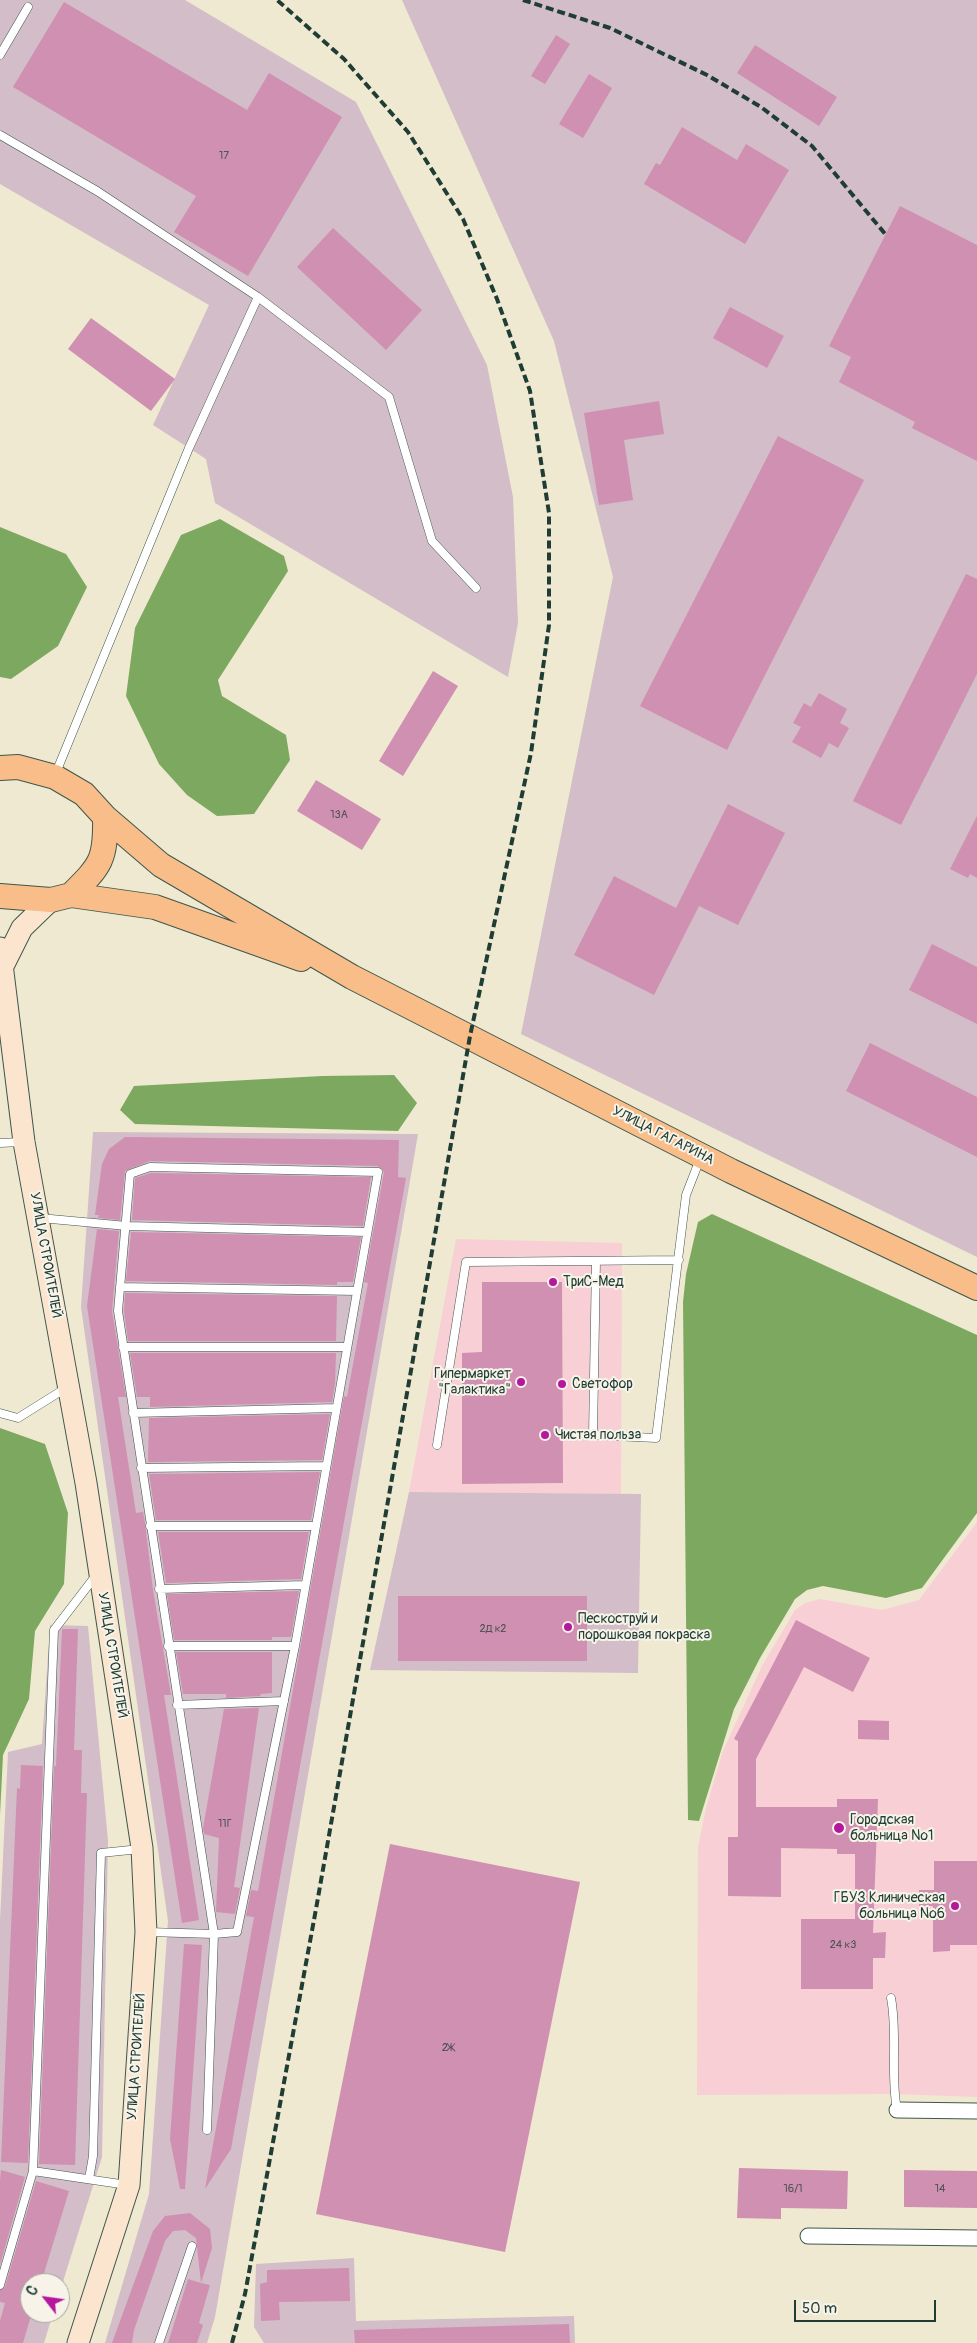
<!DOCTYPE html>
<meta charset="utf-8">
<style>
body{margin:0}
#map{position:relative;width:977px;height:2343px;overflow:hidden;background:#efe9d1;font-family:Pangolin,sans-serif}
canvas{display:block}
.north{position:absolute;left:20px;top:2273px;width:50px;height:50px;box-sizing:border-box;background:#f7f3e8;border:1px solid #a1aaa0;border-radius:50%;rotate:300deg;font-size:14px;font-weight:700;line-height:20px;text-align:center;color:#1f3d34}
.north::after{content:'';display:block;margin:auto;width:18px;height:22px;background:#b5179e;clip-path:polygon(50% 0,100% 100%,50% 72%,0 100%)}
.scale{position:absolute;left:794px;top:2300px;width:142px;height:22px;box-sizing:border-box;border:2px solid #1f3d34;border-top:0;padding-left:6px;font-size:15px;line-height:18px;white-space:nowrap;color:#1f3d34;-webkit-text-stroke:4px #f7f3e8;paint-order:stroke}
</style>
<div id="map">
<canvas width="977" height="2343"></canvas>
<div class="north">С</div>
<div class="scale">50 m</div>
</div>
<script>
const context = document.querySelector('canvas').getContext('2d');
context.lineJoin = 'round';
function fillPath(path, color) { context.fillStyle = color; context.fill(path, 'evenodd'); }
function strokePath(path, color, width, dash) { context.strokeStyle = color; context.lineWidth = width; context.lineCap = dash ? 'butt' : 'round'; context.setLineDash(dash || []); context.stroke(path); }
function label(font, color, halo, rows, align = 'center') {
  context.font = font + ' Pangolin,sans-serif'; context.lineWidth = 4; context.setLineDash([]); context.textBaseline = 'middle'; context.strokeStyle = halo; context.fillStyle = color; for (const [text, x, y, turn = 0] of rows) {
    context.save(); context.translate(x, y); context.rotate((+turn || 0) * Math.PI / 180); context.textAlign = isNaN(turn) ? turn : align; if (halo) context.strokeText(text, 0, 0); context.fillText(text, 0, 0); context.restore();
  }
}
const built = new Path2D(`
 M 456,1239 L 622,1243 L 621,1494 L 409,1492 Z
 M 977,1522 L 977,2097 L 894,2094 L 697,2095 L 698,1848 L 706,1808 L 723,1751 L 762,1666 L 795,1610 L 805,1603 L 820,1599 L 882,1610 L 919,1600 Z`);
const industrial = new Path2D(`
 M 0,0 L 185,0 L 356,102 L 487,365 L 513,497 L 518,623 L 508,677 L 215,503 L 206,459 L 153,425 L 209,305 L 0,184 Z
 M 402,0 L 977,0 L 977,1257 L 521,1034 L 613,577 L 554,341 Z
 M 93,1132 L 418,1134 L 215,2317 L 207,2343 L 105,2343 L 149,2194 L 168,1921 L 81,1307 Z
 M 409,1492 L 641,1494 L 638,1673 L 370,1670 Z
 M 50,1625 L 88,1626 L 108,1841 L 102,2157 L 60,2291 L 60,2283 L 30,2283 L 30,2313 L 53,2313 L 44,2343 L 0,2343 L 0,1921 L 8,1752 L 42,1744 Z
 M 354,2258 L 356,2321 L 574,2316 L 575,2343 L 264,2343 L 254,2327 L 256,2264 Z`);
const forest = new Path2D(`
 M 220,519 L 284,556 L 288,571 L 218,680 L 222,696 L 286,735 L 290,760 L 254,814 L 217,816 L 187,795 L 159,764 L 126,696 L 135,628 L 181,535 Z
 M 0,527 L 66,554 L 87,587 L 58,646 L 11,679 L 0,677 Z
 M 394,1075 L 417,1103 L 398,1131 L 135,1124 L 120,1110 L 134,1086 L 322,1076 Z
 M 712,1214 L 977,1335 L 977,1513 L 922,1588 L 886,1598 L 823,1586 L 807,1590 L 795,1599 L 760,1658 L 734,1709 L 699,1821 L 688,1820 L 683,1302 L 686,1274 L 698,1222 Z
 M 0,1428 L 45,1444 L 68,1513 L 64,1584 L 35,1631 L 29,1699 L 3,1755 L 0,1815 Z`);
const building = new Path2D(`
 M 64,2 L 247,110 L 269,73 L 342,117 L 248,276 L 174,232 L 196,196 L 13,87 Z
 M 556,35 L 570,44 L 545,84 L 531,76 Z
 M 755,45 L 837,97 L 819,126 L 737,73 Z
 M 589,74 L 612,88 L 583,138 L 559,124 Z
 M 682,127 L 737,160 L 746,144 L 789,170 L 745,244 L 644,184 L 656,163 L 660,165 Z
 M 900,206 L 977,245 L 977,461 L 912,428 L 915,422 L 839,382 L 851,357 L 829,346 Z
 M 333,228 L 422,310 L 386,350 L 297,267 Z
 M 730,307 L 784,336 L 767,368 L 713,338 Z
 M 91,318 L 175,379 L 151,411 L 68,349 Z
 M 659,401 L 664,434 L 624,440 L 633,500 L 599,505 L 584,413 Z
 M 778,436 L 864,480 L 727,750 L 640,706 Z
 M 966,574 L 977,579 L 977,674 L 901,825 L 853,801 Z
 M 433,671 L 458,686 L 403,776 L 379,761 Z
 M 819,693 L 847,709 L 840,723 L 849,728 L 838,748 L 829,743 L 821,758 L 792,742 L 801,727 L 793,723 L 804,703 L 811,707 Z
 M 316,780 L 381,819 L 362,850 L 297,811 Z
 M 728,804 L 785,833 L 738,925 L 699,906 L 654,995 L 574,955 L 614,876 L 676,908 Z
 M 977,816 L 977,878 L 970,874 L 968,878 L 950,869 Z
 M 932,944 L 977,967 L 977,1024 L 909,990 Z
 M 870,1043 L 977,1097 L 977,1157 L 846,1091 Z
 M 125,1137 L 399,1140 L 398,1177 L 406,1178 L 231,2149 L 205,2189 L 254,1917 L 246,1916 L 251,1890 L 258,1891 L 344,1396 L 347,1397 L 368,1283 L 364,1282 L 384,1172 L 378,1166 L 150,1161 L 125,1171 L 120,1220 L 98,1218 L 99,1215 L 95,1215 L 102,1164 L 109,1149 Z
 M 151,1173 L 371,1177 L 363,1226 L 132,1220 L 135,1178 Z
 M 97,1229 L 119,1231 L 112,1311 L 126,1397 L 118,1397 L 136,1513 L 143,1512 L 145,1523 L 153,1590 L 171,1695 L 164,1695 L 199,1920 L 182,1923 L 87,1306 Z
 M 131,1232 L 361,1237 L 353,1282 L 337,1282 L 337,1285 L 126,1281 Z
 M 482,1282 L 562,1282 L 563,1483 L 462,1484 L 462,1353 L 482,1352 Z
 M 125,1293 L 337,1296 L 336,1341 L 128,1341 L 124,1311 Z
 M 130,1353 L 336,1353 L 335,1384 L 332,1402 L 150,1407 L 150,1397 L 137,1397 Z
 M 330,1414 L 322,1460 L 148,1462 L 149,1418 Z
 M 320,1472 L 311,1520 L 156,1520 L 149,1474 Z
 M 158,1532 L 309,1532 L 301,1579 L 166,1583 Z
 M 299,1591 L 291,1637 L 272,1637 L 272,1640 L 174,1640 L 167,1594 Z
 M 398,1596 L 587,1596 L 587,1661 L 398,1661 Z
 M 796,1620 L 870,1658 L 853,1692 L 804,1667 L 756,1759 L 756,1807 L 837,1807 L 837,1799 L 878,1799 L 873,1933 L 886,1932 L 885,1958 L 873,1958 L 873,1989 L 801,1989 L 801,1919 L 855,1919 L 855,1854 L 837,1854 L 837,1849 L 781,1848 L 781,1897 L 728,1896 L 728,1837 L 738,1837 L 738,1741 L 734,1739 Z
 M 62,1629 L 78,1629 L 74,1750 L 82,1750 L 81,1793 L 87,1793 L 75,2165 L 39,2164 L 54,1766 L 56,1766 Z
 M 176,1652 L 272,1652 L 272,1693 L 261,1694 L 260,1696 L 226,1698 L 226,1694 L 183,1694 Z
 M 259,1708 L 234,1887 L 240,1888 L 235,1914 L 216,1912 L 219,1838 L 204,1834 L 203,1828 L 224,1709 Z
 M 858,1720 L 889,1721 L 889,1740 L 858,1739 Z
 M 21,1765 L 43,1766 L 28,2163 L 1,2162 L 17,1788 L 20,1789 Z
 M 390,1844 L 580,1882 L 505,2252 L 316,2214 Z
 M 934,1861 L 977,1861 L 977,1945 L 950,1945 L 950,1951 L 933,1952 L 933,1906 L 919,1906 L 919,1890 L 934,1890 Z
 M 184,1944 L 202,1945 L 185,2189 L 180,2189 L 170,2139 Z
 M 739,2168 L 848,2171 L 847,2209 L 781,2208 L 781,2219 L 737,2218 Z
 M 1,2170 L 25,2177 L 0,2265 L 0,2181 Z
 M 904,2170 L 977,2171 L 977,2208 L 904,2207 Z
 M 36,2181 L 69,2191 L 41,2283 L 30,2283 L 30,2319 L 23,2343 L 0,2343 L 0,2321 L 5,2303 L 0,2302 L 0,2290 L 5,2287 Z
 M 190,2213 L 210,2229 L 212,2248 L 201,2283 L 210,2285 L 199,2323 L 203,2325 L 197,2343 L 168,2343 L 188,2279 L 201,2283 L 196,2238 L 185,2230 L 173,2231 L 165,2241 L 134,2330 L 132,2343 L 112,2343 L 153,2231 L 165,2216 Z
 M 349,2268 L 350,2301 L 279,2302 L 280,2320 L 261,2321 L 260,2284 L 267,2282 L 267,2270 Z
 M 569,2324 L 570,2343 L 355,2343 L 354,2330 Z`);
const lane = new Path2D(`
 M 0,55 L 28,7
 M 0,135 L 97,191 L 258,297 L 389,397 L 432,541 L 476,588
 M 55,775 L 189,448 L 258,297
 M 0,1143 L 22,1142
 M 40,1218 L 127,1226 L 367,1232
 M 596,1261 L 593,1435 L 656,1438 L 686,1195 L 700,1159
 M 120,1287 L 357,1291
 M 123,1347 L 347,1347
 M 0,1413 L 18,1418 L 66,1388
 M 133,1413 L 336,1408
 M 437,1445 L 466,1262 L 679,1260
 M 141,1468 L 326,1466
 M 150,1526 L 315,1526
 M 159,1589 L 305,1585
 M 168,1646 L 295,1646
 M 177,1705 L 284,1701
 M 148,1932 L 214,1934 L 237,1932 L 295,1646 L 378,1172 L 150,1167 L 130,1174 L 118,1311 L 214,1934 L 207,2130
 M 891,1998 C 898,2035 890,2073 897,2110
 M 33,2171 L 127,2185
 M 89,2179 L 93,2156 L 101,1853 L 140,1849
 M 0,2285 L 33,2171 L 54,1630 L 97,1574
 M 159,2343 L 192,2246`);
const street = new Path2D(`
 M 897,2110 L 977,2111
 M 808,2236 L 977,2238`);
const secondary = new Path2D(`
 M 0,948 L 24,1142 L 86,1483 L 142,1848 L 146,1932 L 129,2185 L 78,2343
 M 4,964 L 22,928 L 51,900`);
const primary = new Path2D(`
 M 0,768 L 18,767 L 55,777 L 84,794 L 105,817 L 161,865 L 352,977 L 731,1171 L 977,1288
 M 71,895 C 101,865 106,860 105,817
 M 0,896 L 51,900 L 71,895 L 155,907 L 301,959`);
const rail = new Path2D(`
 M 523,0 L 610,28 L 707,75 L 761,107 L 812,146 L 886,235
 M 232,2343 L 245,2294 L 316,1909 L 470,1036 L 531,753 L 549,625 L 549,513 L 530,391 L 497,299 L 463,219 L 408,132 L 344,59 L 277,0`);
const markers = [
 [553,1282,5,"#b5179e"],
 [521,1382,5,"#b5179e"],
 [562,1384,5,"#b5179e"],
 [545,1435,5,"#b5179e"],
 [568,1627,5,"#b5179e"],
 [839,1828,6,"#b5179e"],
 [955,1906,5,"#b5179e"]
];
const numberNames = [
 ["17",224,156],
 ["13А",339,815],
 ["2Д к2",493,1629],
 ["11Г",225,1824],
 ["24 к3",843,1945],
 ["2Ж",448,2048],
 ["16/1",793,2189],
 ["14",940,2189]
];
const streetNames = [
 ["УЛИЦА ГАГАРИНА",663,1136,27],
 ["УЛИЦА СТРОИТЕЛЕЙ",45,1255,80],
 ["УЛИЦА СТРОИТЕЛЕЙ",112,1655,81],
 ["УЛИЦА СТРОИТЕЛЕЙ",137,2057,-86]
];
const poiNames = [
 ["ТриС-Мед",563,1282],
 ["Гипермаркет",511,1374,"right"],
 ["\"Галактика\"",511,1390,"right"],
 ["Светофор",572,1384],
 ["Чистая польза",555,1435],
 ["Пескоструй и",578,1619],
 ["порошковая покраска",578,1635],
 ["Городская",850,1820],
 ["больница №1",850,1836],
 ["ГБУЗ Клиническая",945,1898,"right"],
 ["больница №6",945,1914,"right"]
];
fillPath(built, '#f7cfd4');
fillPath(industrial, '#d2bdc8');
fillPath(forest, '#7da860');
fillPath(building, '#d090b1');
strokePath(lane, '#3e574c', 9);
strokePath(street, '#3e574c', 17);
strokePath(secondary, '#3e574c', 23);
strokePath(primary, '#3e574c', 26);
strokePath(lane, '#fff', 8);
strokePath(street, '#fff', 15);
strokePath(secondary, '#fce5cf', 21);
strokePath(primary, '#f8bd88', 24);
strokePath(rail, '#1f3d34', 4, [8, 4]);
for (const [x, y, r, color] of markers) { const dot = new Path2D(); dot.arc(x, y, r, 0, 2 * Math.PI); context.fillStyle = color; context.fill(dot); strokePath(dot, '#f7f3e8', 2); }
label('11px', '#4b5253', null, numberNames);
label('14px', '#1f3d34', '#f7f3e8', streetNames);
label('14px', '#1f3d34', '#f7f3e8', poiNames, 'left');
</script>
